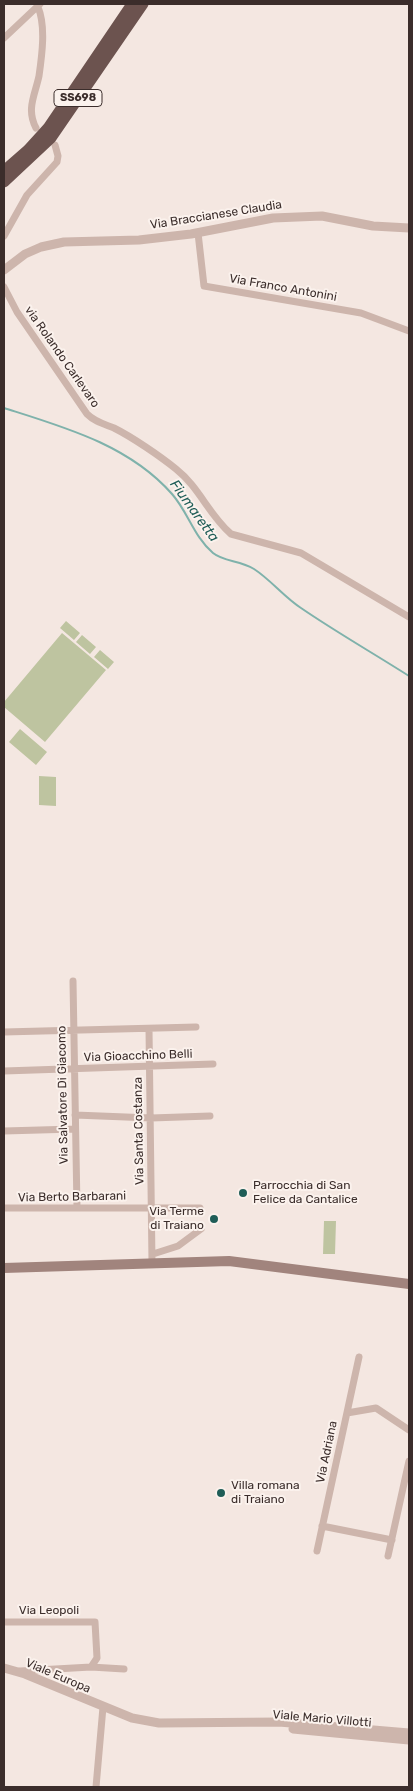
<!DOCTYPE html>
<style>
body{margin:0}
#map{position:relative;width:413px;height:1791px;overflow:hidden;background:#f4e7e1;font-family:Rubik,sans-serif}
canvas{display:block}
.frame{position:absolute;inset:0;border:5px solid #3b2d2b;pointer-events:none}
</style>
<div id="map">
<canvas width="413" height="1791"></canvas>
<div class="frame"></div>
</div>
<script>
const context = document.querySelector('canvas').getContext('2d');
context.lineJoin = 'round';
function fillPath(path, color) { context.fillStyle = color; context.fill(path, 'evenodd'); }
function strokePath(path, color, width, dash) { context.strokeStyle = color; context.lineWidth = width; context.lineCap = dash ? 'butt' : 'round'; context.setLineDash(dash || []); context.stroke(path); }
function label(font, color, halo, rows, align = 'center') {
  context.font = font + ' Rubik,sans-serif'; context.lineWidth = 4; context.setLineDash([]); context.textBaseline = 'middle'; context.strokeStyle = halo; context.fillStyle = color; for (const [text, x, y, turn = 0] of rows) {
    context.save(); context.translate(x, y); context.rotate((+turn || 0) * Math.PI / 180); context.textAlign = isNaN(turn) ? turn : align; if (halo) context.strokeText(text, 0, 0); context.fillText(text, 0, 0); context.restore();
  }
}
const green = new Path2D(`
 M 66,621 L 80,633 L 74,640 L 60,628 Z
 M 62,633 L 106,670 L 45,742 L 4,707 L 4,702 Z
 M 82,635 L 96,647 L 90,654 L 76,642 Z
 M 100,650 L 114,662 L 108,669 L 94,657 Z
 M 20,729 L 47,752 L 36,765 L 9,742 Z
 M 39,776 L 56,777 L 56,806 L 39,805 Z
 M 324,1221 L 336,1221 L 335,1254 L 323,1254 Z`);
const stream = new Path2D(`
 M 4,408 C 64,427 129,445 172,494 C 188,512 194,537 213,553 C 224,562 240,560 254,569 C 271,580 284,597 301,608 C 336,632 373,653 409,676`);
const minor = new Path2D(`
 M 4,38 L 40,4
 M 36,128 C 26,109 35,95 39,76 C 42,55 46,26 38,7
 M 198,233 L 204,286 L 361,313 L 409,331
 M 4,236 L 27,195 L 57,162 L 58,156 L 55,145
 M 4,287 L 17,312 L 87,414 C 95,422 104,424 114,428 C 132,437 160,456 176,469 C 199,487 209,515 231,534 L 301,553 L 409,617
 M 73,981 L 77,1208
 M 149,1029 L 152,1262
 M 4,1032 L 196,1027
 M 4,1071 L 213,1064
 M 75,1115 L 151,1118 L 210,1116
 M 4,1131 L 75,1129
 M 4,1208 L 200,1208
 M 153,1254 L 178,1246 L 201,1229
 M 347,1413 L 376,1408 L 409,1430
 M 322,1526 L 392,1540
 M 317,1551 L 359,1357
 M 388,1556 L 409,1461
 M 4,1622 L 95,1622 L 97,1658 L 91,1667
 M 20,1671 L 91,1667 L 124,1669
 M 96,1787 L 103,1707`);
const tertiary = new Path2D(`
 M 4,270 L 25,254 L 41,247 L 64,242 L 139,240 L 191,234 L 273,218 L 322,216 L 373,226 L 409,228
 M 4,1668 L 25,1674 L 132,1718 L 159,1723 L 279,1722 L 409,1733
 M 293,1729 L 409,1740`);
const secondary = new Path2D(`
 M 4,1268 L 229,1261 L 409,1284`);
const trunk = new Path2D(`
 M 4,171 L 28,150 L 48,128 L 132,4
 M 4,182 L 51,138 L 143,4`);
const markers = [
 [243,1193,5,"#1f5d57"],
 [214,1219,5,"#1f5d57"],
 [221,1493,5,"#1f5d57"]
];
const shields = [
 [78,98,48]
];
const shieldNames = [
 ["SS698",78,98]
];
const streetNames = [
 ["Via Braccianese Claudia",216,215,-9],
 ["Via Franco Antonini",283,288,10],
 ["via Rolando Carlevaro",62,357,55],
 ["Via Gioacchino Belli",138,1056,-2],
 ["Via Salvatore Di Giacomo",63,1095,-91],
 ["Via Santa Costanza",139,1131,-91],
 ["Via Berto Barbarani",72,1197,-1],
 ["Via Adriana",327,1452,-78],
 ["Via Leopoli",49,1611],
 ["Viale Europa",58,1676,23],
 ["Viale Mario Villotti",322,1719,5]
];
const poiNames = [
 ["Parrocchia di San",253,1186],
 ["Felice da Cantalice",253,1200],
 ["Via Terme",204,1212,"right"],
 ["di Traiano",204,1226,"right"],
 ["Villa romana",231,1486],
 ["di Traiano",231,1500]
];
const waterNames = [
 ["Fiumaretta",194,511,54]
];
fillPath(green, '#bec4a0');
strokePath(stream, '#7fb2ab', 2);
strokePath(minor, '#cdb5ac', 7);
strokePath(tertiary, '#cdb5ac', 9);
strokePath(secondary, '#a1847d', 10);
strokePath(trunk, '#6c534f', 11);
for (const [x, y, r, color] of markers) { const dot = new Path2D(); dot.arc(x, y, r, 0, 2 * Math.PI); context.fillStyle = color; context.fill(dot); strokePath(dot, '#fbf2ed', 2); }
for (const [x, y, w] of shields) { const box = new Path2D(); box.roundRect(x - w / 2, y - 8.5, w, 17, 4); context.fillStyle = '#fbf2ed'; context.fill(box); strokePath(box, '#3b2d2b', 1); }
label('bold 11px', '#3b2d2b', null, shieldNames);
label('12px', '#3b2d2b', '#fbf2ed', streetNames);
label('12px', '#3b2d2b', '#fbf2ed', poiNames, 'left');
label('italic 14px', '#1f5d57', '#fbf2ed', waterNames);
</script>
